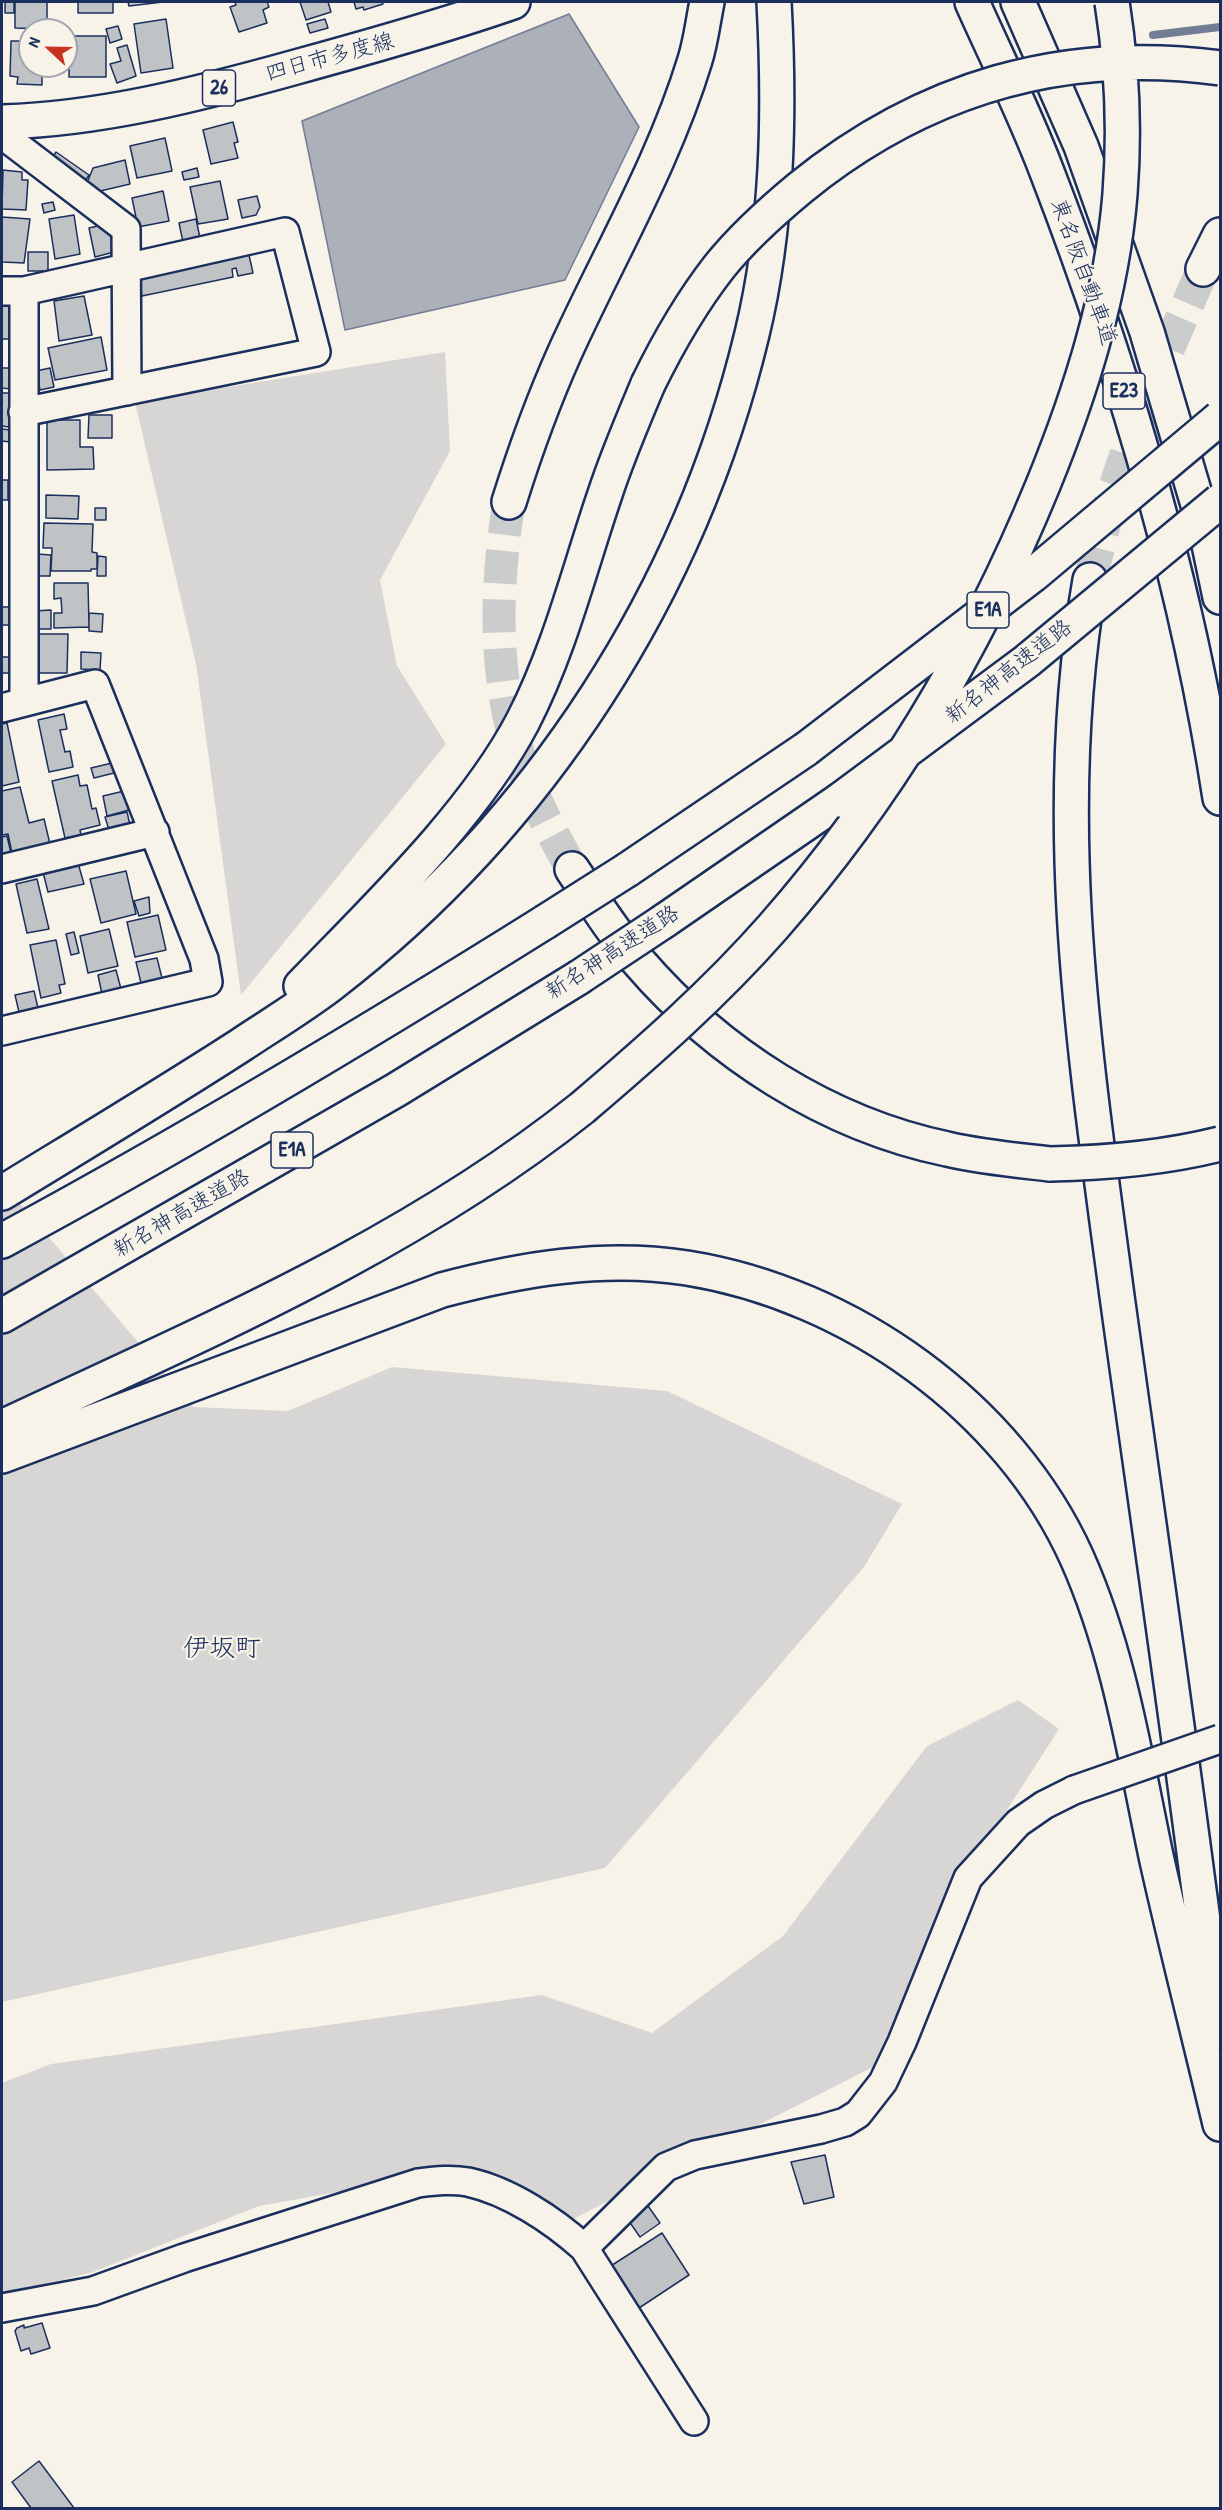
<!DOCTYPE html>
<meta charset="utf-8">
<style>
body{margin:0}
#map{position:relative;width:1222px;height:2510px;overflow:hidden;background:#f7f3e8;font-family:"Patrick Hand",sans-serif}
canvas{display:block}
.frame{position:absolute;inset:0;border:3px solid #1b2f5e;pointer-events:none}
.north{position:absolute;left:18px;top:18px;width:60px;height:60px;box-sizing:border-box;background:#f7f3e8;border:2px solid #9fa5b1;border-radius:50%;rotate:292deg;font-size:16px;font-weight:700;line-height:24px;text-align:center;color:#1b2f5e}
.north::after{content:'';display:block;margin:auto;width:21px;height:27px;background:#c8321e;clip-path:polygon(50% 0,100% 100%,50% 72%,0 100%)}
</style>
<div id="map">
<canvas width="1222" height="2510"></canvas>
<div class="frame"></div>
<div class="north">N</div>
</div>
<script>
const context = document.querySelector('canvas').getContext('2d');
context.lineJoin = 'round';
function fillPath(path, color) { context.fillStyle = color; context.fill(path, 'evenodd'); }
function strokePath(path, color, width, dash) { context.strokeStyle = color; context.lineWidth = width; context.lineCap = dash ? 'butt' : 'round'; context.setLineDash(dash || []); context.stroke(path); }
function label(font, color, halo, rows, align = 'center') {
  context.font = font + ' "Patrick Hand","Klee One",sans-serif'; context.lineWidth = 4.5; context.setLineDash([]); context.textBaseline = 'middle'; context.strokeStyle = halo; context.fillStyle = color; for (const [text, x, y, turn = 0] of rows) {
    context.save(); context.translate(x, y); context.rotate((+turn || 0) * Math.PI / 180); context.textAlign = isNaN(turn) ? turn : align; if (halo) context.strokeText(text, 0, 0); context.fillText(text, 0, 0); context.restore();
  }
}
const green = new Path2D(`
 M 445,352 L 450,451 L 380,580 L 397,666 L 446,744 L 241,995 L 196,664 L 135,402 Z
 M 2,1182 L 193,1407 L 288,1411 L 392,1367 L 667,1391 L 902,1504 L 864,1567 L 605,1868 L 2,2002 Z
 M 1018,1700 L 1059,1729 L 996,1827 L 963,1871 L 879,2064 L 571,2220 L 421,2177 L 259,2206 L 93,2272 L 2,2295 L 2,2083 L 51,2064 L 542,1995 L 652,2033 L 783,1936 L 927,1746 Z`);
const water = new Path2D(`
 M 569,14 L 639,127 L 565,280 L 345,330 L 302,121 Z`);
const stream = new Path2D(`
 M 1153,35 L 1220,27`);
const building = new Path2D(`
 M 5,2 L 14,2 L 14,13 L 5,13 Z
 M 15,2 L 47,2 L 47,29 L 15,28 Z
 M 78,2 L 113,2 L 113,13 L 78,13 Z
 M 128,2 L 163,2 L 129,6 Z
 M 235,2 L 267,2 L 269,7 L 263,10 L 267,23 L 239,32 L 230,7 L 236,5 Z
 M 300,2 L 328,2 L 331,12 L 306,20 Z
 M 354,2 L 382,2 L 383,4 L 364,10 L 363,7 L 356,9 Z
 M 166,19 L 173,68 L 141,73 L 134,24 Z
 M 325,19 L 328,28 L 310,33 L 307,24 Z
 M 118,26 L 122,39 L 110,43 L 106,29 Z
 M 69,36 L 106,36 L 106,77 L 69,77 Z
 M 11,41 L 30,41 L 30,66 L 42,66 L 42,85 L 17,84 L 18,77 L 10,76 Z
 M 127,45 L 136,76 L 117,83 L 110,64 L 121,61 L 117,48 Z
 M 233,122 L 238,142 L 234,143 L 238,158 L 211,164 L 203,130 Z
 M 165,138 L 172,171 L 137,178 L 130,146 Z
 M 56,152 L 89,175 L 83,184 L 50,161 Z
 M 125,160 L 130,184 L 96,192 L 87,183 L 93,168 Z
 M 197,168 L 199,177 L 184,180 L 182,172 Z
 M 3,170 L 22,172 L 22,180 L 28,180 L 26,210 L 2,209 Z
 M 220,181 L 228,219 L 198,224 L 190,187 Z
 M 163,191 L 169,221 L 138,227 L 132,198 Z
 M 257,196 L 260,207 L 256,215 L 242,218 L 238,200 Z
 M 53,202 L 55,210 L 44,213 L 42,204 Z
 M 74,215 L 80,254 L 55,259 L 49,219 Z
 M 2,217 L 30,219 L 24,263 L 2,262 Z
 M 196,219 L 200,238 L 183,242 L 179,223 Z
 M 102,225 L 114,235 L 114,252 L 95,257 L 89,228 Z
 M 28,252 L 48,252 L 48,271 L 28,271 Z
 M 249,255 L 253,273 L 238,276 L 236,268 L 232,269 L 233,277 L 142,296 L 138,278 Z
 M 84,296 L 92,335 L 59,341 L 54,301 Z
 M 2,305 L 15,305 L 15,339 L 2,339 Z
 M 101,337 L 107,370 L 55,380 L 48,348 Z
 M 2,368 L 12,368 L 11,389 L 2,388 Z
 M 50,368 L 54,387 L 40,390 L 36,371 Z
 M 2,393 L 9,393 L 9,427 L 2,426 Z
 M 89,415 L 112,415 L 112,438 L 88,438 Z
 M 47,420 L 80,420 L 80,447 L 93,447 L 94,469 L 47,470 Z
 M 2,429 L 10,430 L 10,442 L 2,441 Z
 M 2,480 L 8,480 L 8,500 L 2,500 Z
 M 46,495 L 79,496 L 78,519 L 46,518 Z
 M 95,508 L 106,508 L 106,520 L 95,520 Z
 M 44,523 L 93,524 L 92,552 L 97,553 L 97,569 L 91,569 L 91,571 L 51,571 L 52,548 L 43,548 Z
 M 37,554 L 51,555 L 50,576 L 36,576 Z
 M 98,556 L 106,557 L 106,576 L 97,576 Z
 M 54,583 L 88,583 L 89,627 L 54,628 L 54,613 L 62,613 L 61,598 L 54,599 Z
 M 2,607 L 9,607 L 10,625 L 2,625 Z
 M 51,610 L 51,629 L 35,629 L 34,611 Z
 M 89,613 L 103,614 L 102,632 L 89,631 Z
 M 37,634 L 68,634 L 67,673 L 37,673 Z
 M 81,652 L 101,653 L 100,670 L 81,669 Z
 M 2,657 L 12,657 L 12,673 L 2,673 Z
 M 64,714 L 67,729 L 60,730 L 65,752 L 70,751 L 73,767 L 49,772 L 38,720 Z
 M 7,723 L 19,782 L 2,786 L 2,724 Z
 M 112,763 L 114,773 L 94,778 L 91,768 Z
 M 78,775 L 80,786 L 87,785 L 92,809 L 96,808 L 100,825 L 80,830 L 81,835 L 65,838 L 52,781 Z
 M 20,787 L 29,823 L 44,819 L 50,844 L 12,853 L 8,834 L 2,835 L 2,791 Z
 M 124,791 L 129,810 L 107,816 L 103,796 Z
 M 127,812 L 130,825 L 109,830 L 105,817 Z
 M 7,836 L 11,853 L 2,855 L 2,837 Z
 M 78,863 L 84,884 L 48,892 L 43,872 Z
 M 126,871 L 136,914 L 101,923 L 90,879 Z
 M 37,879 L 49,929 L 27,933 L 16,884 Z
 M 149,897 L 150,913 L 139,916 L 134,901 Z
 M 158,915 L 166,950 L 135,957 L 127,922 Z
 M 109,929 L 118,966 L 88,973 L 80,936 Z
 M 74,932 L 79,953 L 71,955 L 66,934 Z
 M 56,940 L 65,984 L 59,985 L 61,993 L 41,998 L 30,945 Z
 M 157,958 L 162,978 L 141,983 L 136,962 Z
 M 116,970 L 121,989 L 102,994 L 98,975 Z
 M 34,991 L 38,1008 L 19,1012 L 15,995 Z
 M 825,2155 L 834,2197 L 804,2204 L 791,2162 Z
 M 646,2203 L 660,2223 L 640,2237 L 626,2217 Z
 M 662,2233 L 689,2275 L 636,2310 L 603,2271 Z
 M 42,2323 L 50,2348 L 31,2354 L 29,2348 L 21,2351 L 15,2331 L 17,2328 L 24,2325 L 24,2328 Z
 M 39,2461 L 74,2508 L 31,2508 L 12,2482 Z`);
const highwayTunnel = new Path2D(`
 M 509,502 C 494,597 493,687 527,779 C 539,810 556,840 572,869
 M 1090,580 L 1112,495 L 1140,414 L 1203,269`);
const street = new Path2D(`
 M 2,129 L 8,139 L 126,229 L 127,391
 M 2,291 L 24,291 L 285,232 L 316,352 L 23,412
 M 24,702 L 24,291
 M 2,708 L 95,684 L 204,959 L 208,982 L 2,1031
 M 2,869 L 155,832
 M 584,2248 L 666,2167 L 695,2155 L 821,2129 L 845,2122 L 858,2114 L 883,2082 L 902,2042 L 968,1878 L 1018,1823 L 1044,1805 L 1074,1790
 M 2,2308 L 93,2291 L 184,2258 L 418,2183 C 435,2181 451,2179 468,2182 C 509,2191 553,2220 584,2248 L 694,2421`);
const primary = new Path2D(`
 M 2,122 C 102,119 199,94 296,67 C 369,47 441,27 513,2`);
const highway = new Path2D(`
 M 972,2 C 997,58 1025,114 1047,172 C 1125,374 1187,584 1220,798
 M 1018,2 L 1081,146 L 1147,332 L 1207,535 L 1220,597
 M 1203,269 L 1220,235
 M 509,502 C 525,451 543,401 565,352 C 609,255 664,162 695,60 C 701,41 703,21 707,2
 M 1090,580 C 1048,821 1085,1056 1117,1296 C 1151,1541 1187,1786 1217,2031
 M 572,869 C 593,900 613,933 638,961 C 717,1053 827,1124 947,1149 C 981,1157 1015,1160 1050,1164
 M 627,870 L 806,749
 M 664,921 L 840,800
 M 301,986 C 375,909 474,815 523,721 C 560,649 579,570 605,494 C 617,457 633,420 648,384
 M 2,1193 C 82,1144 162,1096 241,1045 C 271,1025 301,1007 330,985 C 540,824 690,592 752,334 C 778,226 780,112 774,2
 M 2,1241 C 187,1141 366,1034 545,922
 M 2,1316 L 396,1090 L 578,978
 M 2,1427 C 202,1333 408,1247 582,1108
 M 2,1456 L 442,1290 C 522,1269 604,1255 687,1268 C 850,1294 1009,1407 1077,1558 C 1119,1652 1135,1756 1156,1856 C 1176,1946 1199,2035 1220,2124`);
const streetBridge = new Path2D(`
 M 1074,1790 L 1220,1739`);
const highwayBridge = new Path2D(`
 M 648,384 C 668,343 691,303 719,267 C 743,237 771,212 800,188 C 923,88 1064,47 1220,68
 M 806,749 L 1033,575 L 1220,418
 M 840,800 L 1027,661 L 1220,501
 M 545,922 L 627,870
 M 578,978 L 664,921
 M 582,1108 C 649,1051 715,993 773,927 C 888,796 977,646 1043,485 C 1081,392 1112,294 1120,194 C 1125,129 1122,65 1112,2
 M 1050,1164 C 1108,1163 1164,1158 1220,1144`);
const shields = [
 [219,88,33],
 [1124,391,42],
 [988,610,42],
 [292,1150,42]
];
const shieldNames = [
 ["26",219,88],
 ["E23",1124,391],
 ["E1A",988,610],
 ["E1A",292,1150]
];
const streetNames = [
 ["四日市多度線",330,58,-15],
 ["東名阪自動車道",1083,272,70],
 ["新名神高速道路",1009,672,-38],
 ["新名神高速道路",613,953,-33],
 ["新名神高速道路",182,1214,-30]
];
const quarterNames = [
 ["伊坂町",222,1649]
];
fillPath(green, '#d7d6d4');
fillPath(water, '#acb0b9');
strokePath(water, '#727c95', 1.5);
strokePath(stream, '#727c95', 8);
fillPath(building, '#c0c3c5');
strokePath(building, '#1b2f5e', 1.5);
strokePath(highwayTunnel, '#cbcccc', 33, [33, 16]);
strokePath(street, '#1b2f5e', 32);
strokePath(primary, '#1b2f5e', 38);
strokePath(highway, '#1b2f5e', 38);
strokePath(street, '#f7f3e8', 27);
strokePath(primary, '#f7f3e8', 33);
strokePath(highway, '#f7f3e8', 33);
strokePath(streetBridge, '#1b2f5e', 32, []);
strokePath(highwayBridge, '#1b2f5e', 38, []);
strokePath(streetBridge, '#f7f3e8', 27);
strokePath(highwayBridge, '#f7f3e8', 33);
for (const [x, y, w] of shields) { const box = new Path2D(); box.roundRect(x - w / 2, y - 18, w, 36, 4.5); context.fillStyle = '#f7f3e8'; context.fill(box); strokePath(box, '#1b2f5e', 1.5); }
label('bold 21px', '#1b2f5e', null, shieldNames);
label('22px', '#1b2f5e', '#f7f3e8', streetNames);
label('26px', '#1b2f5e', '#f7f3e8', quarterNames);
</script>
